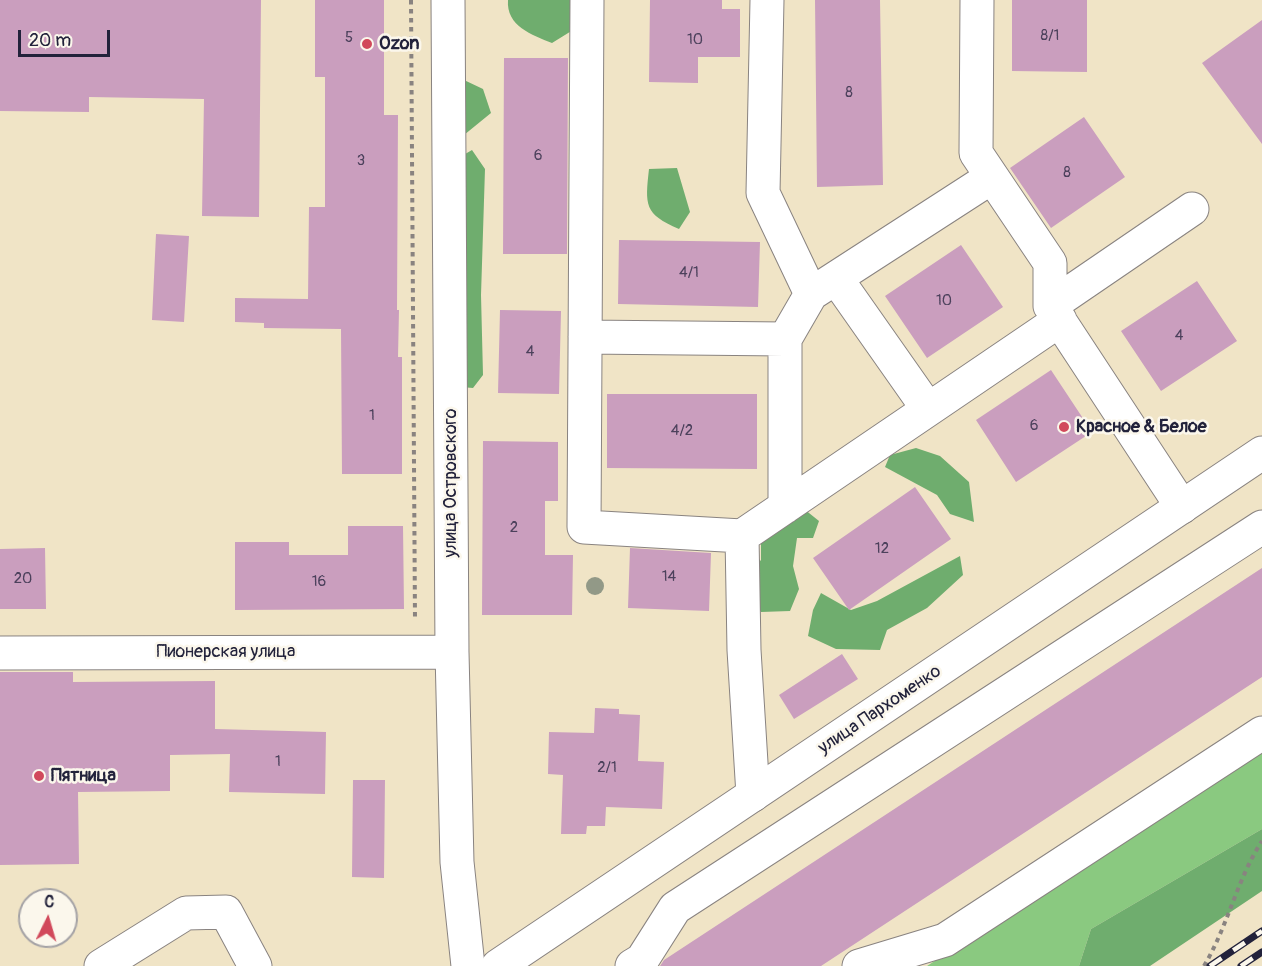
<!DOCTYPE html>
<meta charset="utf-8">
<style>
body{margin:0}
#map{position:relative;width:1262px;height:966px;overflow:hidden;background:#f0e4c6;font-family:Pangolin,sans-serif}
canvas{display:block}
.north{position:absolute;left:18px;top:888px;width:60px;height:60px;box-sizing:border-box;background:#fbf7ec;border:2px solid #a4a2a5;border-radius:50%;rotate:5deg;font-size:16px;font-weight:700;line-height:24px;text-align:center;color:#22223b}
.north::after{content:'';display:block;margin:auto;width:21px;height:27px;background:#d1495b;clip-path:polygon(50% 0,100% 100%,50% 72%,0 100%)}
.scale{position:absolute;left:18px;top:30px;width:92px;height:27px;box-sizing:border-box;border:3px solid #22223b;border-top:0;padding-left:8px;font-size:18px;line-height:21px;white-space:nowrap;color:#22223b;-webkit-text-stroke:4px #fbf7ec;paint-order:stroke}
</style>
<div id="map">
<canvas width="1262" height="966"></canvas>
<div class="north">С</div>
<div class="scale">20 m</div>
</div>
<script>
const context = document.querySelector('canvas').getContext('2d');
context.lineJoin = 'round';
function fillPath(path, color) { context.fillStyle = color; context.fill(path, 'evenodd'); }
function strokePath(path, color, width, dash) { context.strokeStyle = color; context.lineWidth = width; context.lineCap = dash ? 'butt' : 'round'; context.setLineDash(dash || []); context.stroke(path); }
function label(font, color, halo, rows, align = 'center') {
  context.font = font + ' Pangolin,sans-serif'; context.lineWidth = 5; context.setLineDash([]); context.textBaseline = 'middle'; context.strokeStyle = halo; context.fillStyle = color; for (const [text, x, y, turn = 0] of rows) {
    context.save(); context.translate(x, y); context.rotate((+turn || 0) * Math.PI / 180); context.textAlign = isNaN(turn) ? turn : align; if (halo) context.strokeText(text, 0, 0); context.fillText(text, 0, 0); context.restore();
  }
}
const green = new Path2D(`
 M 1262,745 L 1262,829 L 1091,929 L 1079,966 L 927,966 Z`);
const forest = new Path2D(`
 M 508,0 L 576,0 L 573,30 L 552,43 C 532,35 506,26 508,0 Z
 M 464,80 L 483,89 L 491,113 L 464,135 Z
 M 472,150 L 485,169 L 481,295 L 483,375 L 473,388 L 461,387 L 460,157 Z
 M 677,168 L 690,212 L 679,229 C 644,214 645,205 649,169 Z
 M 916,448 L 940,456 L 969,482 L 974,522 L 950,514 L 937,495 L 885,467 L 890,455 Z
 M 799,505 L 819,521 L 813,538 L 797,538 L 793,566 L 799,589 L 790,611 L 761,612 L 741,576 L 749,549 L 761,561 L 761,539 Z
 M 960,556 L 963,575 L 927,608 L 887,630 L 880,650 L 836,649 L 808,636 L 813,610 L 821,593 L 851,610 L 877,601 Z
 M 1262,829 L 1262,891 L 1150,966 L 1079,966 L 1091,929 Z`);
const building = new Path2D(`
 M 0,0 L 261,0 L 259,217 L 202,216 L 204,99 L 89,97 L 89,112 L 0,111 Z
 M 315,0 L 384,0 L 384,115 L 398,115 L 397,310 L 399,310 L 398,357 L 402,357 L 402,474 L 342,474 L 341,329 L 264,328 L 264,323 L 235,322 L 235,298 L 308,299 L 309,207 L 325,207 L 325,77 L 315,77 Z
 M 650,0 L 722,0 L 722,9 L 740,9 L 740,57 L 698,57 L 698,83 L 649,82 Z
 M 815,0 L 880,0 L 883,185 L 817,187 Z
 M 1012,0 L 1087,0 L 1087,72 L 1012,71 Z
 M 1262,20 L 1262,144 L 1202,63 Z
 M 504,58 L 568,58 L 567,254 L 503,254 Z
 M 1084,117 L 1125,177 L 1051,228 L 1010,168 Z
 M 156,234 L 189,236 L 184,322 L 152,320 Z
 M 619,240 L 760,242 L 758,307 L 618,304 Z
 M 961,245 L 1003,307 L 927,358 L 885,296 Z
 M 1197,281 L 1237,341 L 1161,391 L 1121,331 Z
 M 500,310 L 561,311 L 559,394 L 498,393 Z
 M 1051,370 L 1092,432 L 1016,482 L 976,420 Z
 M 607,394 L 757,394 L 757,469 L 607,468 Z
 M 483,441 L 558,442 L 558,501 L 545,501 L 545,555 L 573,555 L 572,615 L 482,615 Z
 M 915,487 L 951,539 L 849,610 L 813,558 Z
 M 348,526 L 403,526 L 404,609 L 235,610 L 235,542 L 289,542 L 289,555 L 348,555 Z
 M 45,548 L 46,609 L 0,609 L 0,549 Z
 M 630,548 L 711,553 L 709,611 L 628,608 Z
 M 1262,568 L 1262,677 L 821,966 L 660,966 L 664,960 Z
 M 842,654 L 858,679 L 794,719 L 779,695 Z
 M 0,672 L 73,672 L 73,682 L 215,681 L 215,729 L 326,732 L 325,794 L 229,792 L 230,754 L 170,755 L 170,791 L 78,792 L 79,864 L 0,865 Z
 M 595,708 L 619,709 L 619,714 L 640,715 L 638,761 L 664,762 L 662,809 L 606,807 L 605,826 L 587,826 L 586,834 L 561,834 L 563,775 L 548,774 L 549,732 L 594,733 Z
 M 353,780 L 385,780 L 384,878 L 352,877 Z`);
const path = new Path2D(`
 M 411,0 L 415,620
 M 1204,966 C 1228,926 1237,879 1262,841`);
const minor = new Path2D(`
 M 448,0 L 452,652 L 457,862 L 468,966
 M 587,0 L 584,527 L 742,536
 M 767,0 L 763,193 L 811,294 L 785,339 L 785,507
 M 977,0 L 976,153 L 1050,263 L 1050,306 L 1182,507
 M 836,278 L 928,409
 M 811,294 L 992,177
 M 1050,306 L 1192,209
 M 585,337 L 785,339
 M 0,653 L 452,652
 M 753,795 L 744,650 L 742,536 L 1060,320
 M 101,966 L 186,913 L 226,912 L 255,966
 M 632,966 L 642,960 L 675,908 L 1262,527
 M 859,966 L 945,940 L 1262,733`);
const major = new Path2D(`
 M 498,966 L 1262,453`);
const rail = new Path2D(`
 M 1210,966 L 1262,931
 M 1241,966 L 1262,952`);
const trees = [
 [595,586]
];
const markers = [
 [367,44,6,"#d1495b"],
 [1064,427,6,"#d1495b"],
 [39,776,6,"#d1495b"]
];
const numberNames = [
 ["8/1",1050,36],
 ["5",349,38],
 ["10",695,40],
 ["8",849,93],
 ["6",538,156],
 ["3",361,161],
 ["8",1067,173],
 ["4/1",689,273],
 ["10",944,301],
 ["4",1179,336],
 ["4",530,352],
 ["1",372,416],
 ["6",1034,426],
 ["4/2",682,431],
 ["2",514,528],
 ["12",882,549],
 ["14",669,577],
 ["20",23,579],
 ["16",319,582],
 ["1",278,762],
 ["2/1",607,768]
];
const poiNames = [
 ["Ozon",379,44],
 ["Красное & Белое",1076,427],
 ["Пятница",51,776]
];
const streetNames = [
 ["улица Островского",451,483,-90],
 ["Пионерская улица",226,652],
 ["улица Пархоменко",880,710,-34]
];
fillPath(green, '#8ac980');
fillPath(forest, '#6fad6e');
fillPath(building, '#ca9ebe');
strokePath(minor, '#898380', 35);
strokePath(major, '#898380', 35);
strokePath(path, '#898380', 4, [4.5, 4.5]);
strokePath(minor, '#fff', 33);
strokePath(major, '#fff', 33);
strokePath(rail, '#22223b', 7);
strokePath(rail, '#fbf7ec', 4.5, [14]);
context.fillStyle = '#929987';
for (const [x, y] of trees) { context.beginPath(); context.arc(x, y, 9, 0, 2 * Math.PI); context.fill(); }
for (const [x, y, r, color] of markers) { const dot = new Path2D(); dot.arc(x, y, r, 0, 2 * Math.PI); context.fillStyle = color; context.fill(dot); strokePath(dot, '#fbf7ec', 2); }
label('15px', '#4c415c', null, numberNames);
label('bold 18px', '#22223b', '#fbf7ec', poiNames, 'left');
label('18px', '#22223b', '#fbf7ec', streetNames);
</script>
